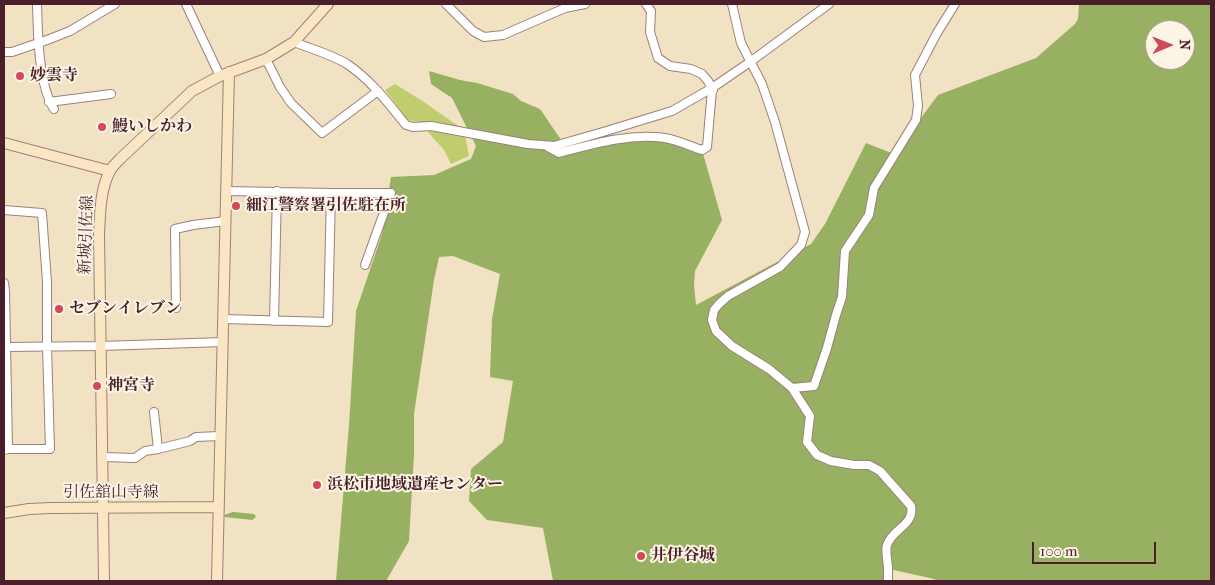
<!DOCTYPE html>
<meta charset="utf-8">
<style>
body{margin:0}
#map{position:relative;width:1215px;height:585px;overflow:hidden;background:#f2e2c4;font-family:"IM FELL French Canon",serif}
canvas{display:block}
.frame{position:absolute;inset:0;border:5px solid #4a1f2b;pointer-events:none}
.north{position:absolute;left:1145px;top:20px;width:50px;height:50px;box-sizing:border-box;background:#fcf5e5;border:1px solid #b59f9b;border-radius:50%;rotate:89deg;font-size:14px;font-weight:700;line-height:20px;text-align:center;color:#4a1f2b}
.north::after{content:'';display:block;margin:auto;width:18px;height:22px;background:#d1495b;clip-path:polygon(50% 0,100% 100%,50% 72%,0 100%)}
.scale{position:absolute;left:1032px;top:542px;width:124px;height:22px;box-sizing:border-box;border:2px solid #4a1f2b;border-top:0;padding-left:6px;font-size:15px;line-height:18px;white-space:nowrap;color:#4a1f2b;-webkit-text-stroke:4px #fcf5e5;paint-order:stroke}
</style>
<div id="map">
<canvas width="1215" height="585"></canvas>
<div class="frame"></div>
<div class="north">N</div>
<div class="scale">100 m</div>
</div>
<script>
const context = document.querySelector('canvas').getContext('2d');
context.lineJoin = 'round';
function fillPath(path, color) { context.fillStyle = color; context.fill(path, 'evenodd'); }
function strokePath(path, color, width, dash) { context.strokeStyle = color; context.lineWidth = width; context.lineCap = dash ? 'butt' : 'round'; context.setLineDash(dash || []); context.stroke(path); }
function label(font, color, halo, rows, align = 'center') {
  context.font = font + ' "IM FELL French Canon","Noto Serif JP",serif'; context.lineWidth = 4; context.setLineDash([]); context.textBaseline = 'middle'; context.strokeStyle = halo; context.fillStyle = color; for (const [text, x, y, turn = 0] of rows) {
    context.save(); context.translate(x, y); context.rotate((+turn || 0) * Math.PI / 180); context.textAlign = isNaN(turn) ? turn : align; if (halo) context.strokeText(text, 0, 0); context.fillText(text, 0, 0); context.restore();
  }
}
const green = new Path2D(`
 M 395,84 L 424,102 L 464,130 L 469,156 L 451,164 L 444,150 L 419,122 L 408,120 L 385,90 Z`);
const forest = new Path2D(`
 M 1079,4 L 1211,4 L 1211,581 L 940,581 L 930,578 L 889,569 L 888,581 L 553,581 L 543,528 L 487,520 L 469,501 L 471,469 L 503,442 L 513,381 L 490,377 L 492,319 L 500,274 L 453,256 L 439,257 L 434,280 L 414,414 L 414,455 L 409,541 L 386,581 L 336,581 L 349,425 L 356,311 L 382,234 L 391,177 L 434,175 L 471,159 L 476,146 L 452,98 L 431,84 L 429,71 L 460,80 L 477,83 L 513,94 L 521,101 L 540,109 L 568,150 L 639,137 L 671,139 L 702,150 L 722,220 L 695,271 L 694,285 L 696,305 L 811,244 L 825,224 L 866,143 L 894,154 L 938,95 L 1036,58 L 1075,24 L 1078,19 ZM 1155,30 L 1185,30 L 1185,60 L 1155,60 Z
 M 233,512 L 254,514 L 256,517 L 252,520 L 225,517 L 224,515 Z`);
const street = new Path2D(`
 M 37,4 C 38,33 38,84 54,109
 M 186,4 L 220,76
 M 446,4 L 473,31 L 484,37 L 503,35 L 565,8 L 585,4
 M 732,4 L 741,43 L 762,84 L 775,122 L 805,232 L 801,245 L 780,267 L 728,296 L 719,304 L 714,310 L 712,320 L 716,331 L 732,346 L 769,369 L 792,388 L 810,416 L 807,442 L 817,455 L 831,461 L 854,465 L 869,465 L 880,471 L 911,506 C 915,525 893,528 887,545 C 885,552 888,562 888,569 C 888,573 888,577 888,581
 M 294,42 C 311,49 331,54 347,64 C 371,80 388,103 406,125 L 413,127 L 431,126 L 528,144 L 554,146 L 603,132 L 672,111 L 712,88 L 750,62 L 829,4
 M 4,52 L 12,52 L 47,40 L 70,31 L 115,4
 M 266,59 L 280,87 L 291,103 L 322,133 L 378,91
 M 49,102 L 111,94
 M 548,147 L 559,153 C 593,144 629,133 665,138 C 677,140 690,146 702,150 L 707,147 L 712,90 L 713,90 L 708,81 L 702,74 L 691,69 L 670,66 L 658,58 L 650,32 L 651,11 L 646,4
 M 331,193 L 391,193 L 365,265
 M 4,210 L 42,213 L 47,282 L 47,346 L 50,449 L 8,449 L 4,450
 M 4,283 L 5,291 L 8,449
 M 176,308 L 175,229 L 193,225 L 226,221
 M 224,319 L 328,322 L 331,193 L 226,191
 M 274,321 L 277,191
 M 4,347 L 101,346 L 223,342
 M 792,388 L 814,386 L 827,348 L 836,315 L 842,297 L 845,251 L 869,215 L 874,188 L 916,120 L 918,106 L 915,75 L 937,33 L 955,4
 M 158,449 L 190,441 L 196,437 L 220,436
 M 103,457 L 135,458 L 145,451 L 158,449 L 154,412`);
const secondary = new Path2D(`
 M 4,143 L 110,171
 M 4,513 L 29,509 L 51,508 L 218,507
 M 104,581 L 99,235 C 100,215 100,189 110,171 C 112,167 116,163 120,159 L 192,91 L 220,76 L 266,59 L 294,42 L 328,4
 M 217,581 L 229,72`);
const markers = [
 [20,76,5,"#d1495b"],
 [102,127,5,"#d1495b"],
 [236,206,5,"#d1495b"],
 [59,309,5,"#d1495b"],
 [97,386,5,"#d1495b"],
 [317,485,5,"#d1495b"],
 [641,556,5,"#d1495b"]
];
const poiNames = [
 ["妙雲寺",30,76],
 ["鰻いしかわ",112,127],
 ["細江警察署引佐駐在所",246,206],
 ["セブンイレブン",69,309],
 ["神宮寺",107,386],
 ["浜松市地域遺産センター",327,485],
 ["井伊谷城",651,556]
];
const streetNames = [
 ["新城引佐線",87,235,-88],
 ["引佐舘山寺線",111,493]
];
fillPath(green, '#c0cd6f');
fillPath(forest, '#98b062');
strokePath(street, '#9e8078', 10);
strokePath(secondary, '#9e8078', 12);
strokePath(street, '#fff', 8);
strokePath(secondary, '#fbe6c4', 10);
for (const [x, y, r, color] of markers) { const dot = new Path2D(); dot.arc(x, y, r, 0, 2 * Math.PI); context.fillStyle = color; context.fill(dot); strokePath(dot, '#fcf5e5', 2); }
label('bold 16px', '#4a1f2b', '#fcf5e5', poiNames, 'left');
label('16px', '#4a1f2b', '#fcf5e5', streetNames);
</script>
